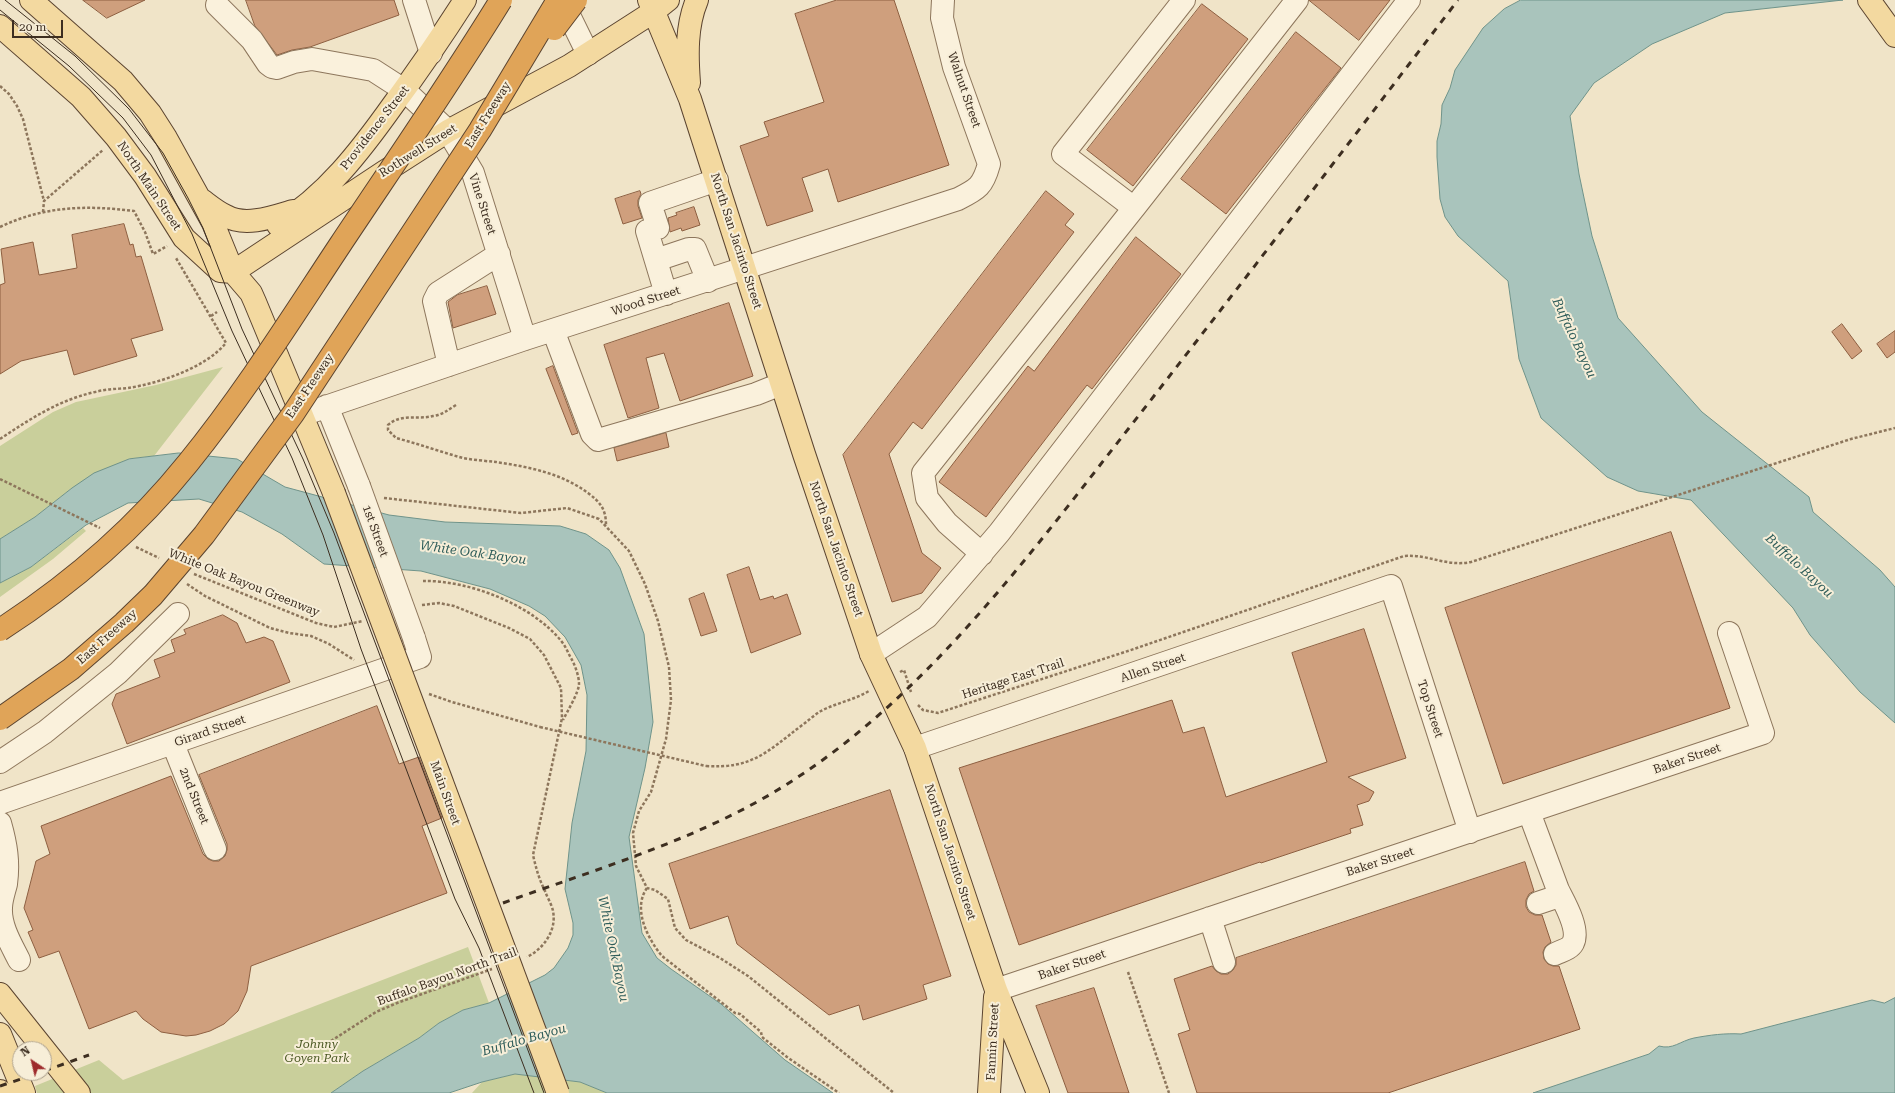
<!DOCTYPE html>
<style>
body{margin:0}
#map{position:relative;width:1895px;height:1093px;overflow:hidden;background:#f0e4c8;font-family:"Roboto Serif",serif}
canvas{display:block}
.north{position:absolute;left:12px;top:1041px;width:40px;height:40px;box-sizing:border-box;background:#f7eed8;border:1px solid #ada18e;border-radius:50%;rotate:325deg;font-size:11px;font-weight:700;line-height:16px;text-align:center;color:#3d2e20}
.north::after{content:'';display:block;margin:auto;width:14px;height:18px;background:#9e2a2b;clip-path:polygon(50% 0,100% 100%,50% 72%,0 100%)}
.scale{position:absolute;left:12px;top:20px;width:51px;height:18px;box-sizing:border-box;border:2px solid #3d2e20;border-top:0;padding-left:5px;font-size:12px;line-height:14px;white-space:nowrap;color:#3d2e20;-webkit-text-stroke:3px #f7eed8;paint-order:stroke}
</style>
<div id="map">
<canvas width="1895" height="1093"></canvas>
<div class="north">N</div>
<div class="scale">20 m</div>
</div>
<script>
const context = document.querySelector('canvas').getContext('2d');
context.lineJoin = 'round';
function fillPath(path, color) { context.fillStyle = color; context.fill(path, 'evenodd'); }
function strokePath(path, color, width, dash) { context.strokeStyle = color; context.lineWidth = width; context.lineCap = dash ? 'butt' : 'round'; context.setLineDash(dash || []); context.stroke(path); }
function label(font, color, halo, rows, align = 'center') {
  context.font = font + ' "Roboto Serif",serif'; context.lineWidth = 4; context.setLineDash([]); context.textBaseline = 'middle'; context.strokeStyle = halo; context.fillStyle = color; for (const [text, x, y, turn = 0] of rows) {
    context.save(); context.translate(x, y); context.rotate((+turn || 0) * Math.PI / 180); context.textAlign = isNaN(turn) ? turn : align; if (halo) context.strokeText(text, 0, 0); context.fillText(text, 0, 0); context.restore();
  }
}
const green = new Path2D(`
 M 223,367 L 154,456 L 129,459 L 72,488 L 35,517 L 0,539 L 0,446 L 53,412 L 76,402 L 156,385 Z
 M 83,528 L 86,531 L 53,559 L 0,597 L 0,583 L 31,567 Z
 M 468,947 L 489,1003 L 463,1010 L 439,1023 L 419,1038 L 363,1071 L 331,1093 L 37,1093 L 35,1086 L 99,1060 L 123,1080 Z
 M 515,1074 L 580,1082 L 607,1093 L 472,1093 L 482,1082 Z`);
const water = new Path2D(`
 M 1521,0 L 1843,0 L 1725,13 L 1652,44 L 1594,83 L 1570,116 L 1579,174 L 1592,236 L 1618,318 L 1702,412 L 1809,497 L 1813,512 L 1880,570 L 1895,587 L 1895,723 L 1860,692 L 1810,635 L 1793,608 L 1691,500 L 1638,491 L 1607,477 L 1541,418 L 1519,359 L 1508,281 L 1458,236 L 1445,217 L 1440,199 L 1437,157 L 1437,141 L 1441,124 L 1442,105 L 1450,88 L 1455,70 L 1483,28 L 1504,9 Z
 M 179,453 L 237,459 L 285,487 L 389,515 L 445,522 L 560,526 L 586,534 L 609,550 L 620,568 L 644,634 L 653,722 L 645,768 L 629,837 L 642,933 L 657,958 L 671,969 L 721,1004 L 785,1060 L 833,1093 L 607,1093 L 580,1082 L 515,1074 L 482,1082 L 449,1093 L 331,1093 L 363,1071 L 419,1038 L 439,1023 L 463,1010 L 489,1003 L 545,975 L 554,968 L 568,948 L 573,935 L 573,923 L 565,889 L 572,823 L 586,751 L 587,695 L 581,665 L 565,637 L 545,616 L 529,606 L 490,589 L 421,571 L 324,564 L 282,534 L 242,512 L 199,499 L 128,503 L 86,525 L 31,567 L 0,583 L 0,539 L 35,517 L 72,488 L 94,473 L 129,459 Z
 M 1895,998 L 1895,1093 L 1533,1093 L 1649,1054 L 1659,1046 C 1673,1050 1680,1041 1694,1038 C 1710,1035 1725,1033 1741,1034 L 1872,1000 L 1884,1003 Z`);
const building = new Path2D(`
 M 83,0 L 145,0 L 107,18 Z
 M 246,0 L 394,0 L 399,15 L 310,47 L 292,50 L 277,55 L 255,26 Z
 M 837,0 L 894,0 L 949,165 L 838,202 L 828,169 L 802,178 L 813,211 L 767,226 L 740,146 L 769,136 L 764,122 L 824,102 L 795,14 Z
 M 1309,0 L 1390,0 L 1359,40 Z
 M 1202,4 L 1248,39 L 1133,186 L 1087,150 Z
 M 1296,32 L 1341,68 L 1226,214 L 1181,179 Z
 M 640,191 L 641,194 L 638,200 L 638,206 L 642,218 L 623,224 L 615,199 Z
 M 1046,191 L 1074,214 L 1065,225 L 1074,232 L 922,429 L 913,422 L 889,454 L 922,553 L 941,568 L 922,593 L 892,602 L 843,455 Z
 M 694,207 L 700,225 L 682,231 L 681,228 L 670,232 L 668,218 L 677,215 L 676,213 Z
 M 124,224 L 130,245 L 133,244 L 136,257 L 141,256 L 163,330 L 131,339 L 137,356 L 74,375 L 67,350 L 21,361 L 0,374 L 0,285 L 5,283 L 1,249 L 33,242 L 39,275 L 77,268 L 72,235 Z
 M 1136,237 L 1181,274 L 1092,389 L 1087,385 L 986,517 L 939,482 L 1028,366 L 1034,371 Z
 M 487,286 L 496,314 L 453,328 L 448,302 L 457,295 Z
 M 729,303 L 753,376 L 680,401 L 664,353 L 646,358 L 659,408 L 628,418 L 604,345 Z
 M 1842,324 L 1862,351 L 1852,359 L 1832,332 Z
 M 1895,331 L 1895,352 L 1887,358 L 1877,344 Z
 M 553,366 L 578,433 L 572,435 L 546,369 Z
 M 666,433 L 669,447 L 617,461 L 614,448 Z
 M 1671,532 L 1730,708 L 1503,784 L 1445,608 Z
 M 749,567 L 760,600 L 773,596 L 774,599 L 787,594 L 801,634 L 751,653 L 727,575 Z
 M 704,593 L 717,631 L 701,636 L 689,599 Z
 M 223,615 L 237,623 L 246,643 L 264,637 L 273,641 L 290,682 L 127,744 L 112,704 L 116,694 L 160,677 L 154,660 L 175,652 L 171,640 L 186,634 L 184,630 Z
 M 1364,629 L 1406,758 L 1348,777 L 1374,792 L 1369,801 L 1357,805 L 1363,825 L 1350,829 L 1351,833 L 1261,863 L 1260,862 L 1019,945 L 959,768 L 1172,700 L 1183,733 L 1204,727 L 1226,797 L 1327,762 L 1292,653 Z
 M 377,706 L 399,764 L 419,757 L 442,818 L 422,826 L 447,893 L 251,966 L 247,991 L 238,1011 L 224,1024 L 210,1031 L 196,1035 L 186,1036 L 161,1032 L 143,1019 L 136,1011 L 89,1029 L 59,951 L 39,958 L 28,932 L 33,930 L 24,908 L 36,861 L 50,854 L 41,826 L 171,776 L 203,854 L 208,859 L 213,861 L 219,861 L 225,856 L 227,850 L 227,844 L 199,775 Z
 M 890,790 L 951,976 L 923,985 L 927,999 L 863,1020 L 859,1005 L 829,1015 L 737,944 L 728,916 L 690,929 L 669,864 Z
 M 1525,862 L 1534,891 L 1529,894 L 1526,900 L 1526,907 L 1529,912 L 1535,915 L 1542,915 L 1551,942 L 1545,947 L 1543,952 L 1544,959 L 1548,964 L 1553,966 L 1559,966 L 1580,1029 L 1388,1093 L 1197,1093 L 1178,1034 L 1190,1030 L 1174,979 L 1212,966 L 1216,971 L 1221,974 L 1228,974 L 1233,970 L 1236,965 L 1236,958 Z
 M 1094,988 L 1129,1093 L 1068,1093 L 1036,1006 Z`);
const path = new Path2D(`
 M 0,86 L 9,94 L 17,106 L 23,119 L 44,201
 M 43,212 L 44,201 L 103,150
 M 0,227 C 44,206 86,205 134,211 L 145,232 L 153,254 L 167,246
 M 211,316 L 217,312
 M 456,405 C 448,410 442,415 433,416 C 418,420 401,413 388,425 L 388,430 L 396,438 C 419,444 441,452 463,458 C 474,460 486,461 496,462 C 529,467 561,473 588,493 C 600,502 606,509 606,525
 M 0,439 C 30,419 59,400 95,392 C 106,389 117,389 128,388 C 160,383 205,368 226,343 L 176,258
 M 0,479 L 100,528
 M 384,498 L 521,513 L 567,508 L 599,519 L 629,551 L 645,584 L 658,621 L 669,667 L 671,700 L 666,739 L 651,792 L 639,811 L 633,833 L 636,866 L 647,888 L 655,890 L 668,899 L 675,928 L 686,940 L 720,958 L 748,976 L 894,1093
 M 136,547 L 159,558
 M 194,574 L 316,623 L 334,627 L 363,621
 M 423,581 C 469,580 533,605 562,642 C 566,647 568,653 571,658 C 575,665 579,676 579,684 C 579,692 567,712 563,720
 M 187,584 L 205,596 L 270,628 L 289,633 L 311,636 L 329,644 L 354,660
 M 422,605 L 439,603 L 454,606 L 509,628 L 530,639 L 544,655 L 561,688 L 562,718 L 533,855 C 536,868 539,879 545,891 C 547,897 552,905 553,911 C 557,931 543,949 527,957
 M 900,672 L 904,670 L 911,692
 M 429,694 L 452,702 L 540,727
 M 918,705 L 923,710 L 938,713 L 1134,649 L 1404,556 C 1429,554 1446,567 1471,562 L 1851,439 L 1895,428
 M 706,766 C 752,769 767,752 801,726 C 808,721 814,715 821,711 C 836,703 854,700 869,691
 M 647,888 C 632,909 648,939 662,956 L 735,1013 L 740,1014 L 761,1032 L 762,1037 L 787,1057 L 839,1093
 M 1128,972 L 1169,1093
 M 331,1041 L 376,1012 L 397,1003 L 492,969`);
const minor = new Path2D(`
 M 414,0 L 431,53
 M 563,3 L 588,54
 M 217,5 L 252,40 L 268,64 L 272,67 L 277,68 L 294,62 L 312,59 L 373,70 L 404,90 L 448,131 L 473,173 L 525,339
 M 1134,208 L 1297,0
 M 656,260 L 689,249 L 695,249 L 708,281
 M 666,294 L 647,231 L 658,228 L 650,203 L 717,180
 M 553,330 L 592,434 L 598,440 L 756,394 L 781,384
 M 449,365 L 434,301 L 438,293 L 499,254
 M 327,406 L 359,486
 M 302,415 L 525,339 L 958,199 C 978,189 983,186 989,164 L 954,67 L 942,18 L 943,0
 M 982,554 L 947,523 L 927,498 L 923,473 L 1134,208 L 1063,154 L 1184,0
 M 871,654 L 927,617 L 999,533 L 1409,0
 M 173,744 L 215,849
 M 915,748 L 1391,586 L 1470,832
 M 0,762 L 45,732 L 118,673 L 178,614
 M 0,803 L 420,657 L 414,638
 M 1529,812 L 1558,890 C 1564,902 1580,929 1573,943 C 1570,949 1561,951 1555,954
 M 0,823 C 6,844 9,862 6,884 C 4,892 1,900 1,908 C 0,926 11,944 19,960
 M 1538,903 L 1553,898 L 1558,890
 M 1210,918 L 1224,962
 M 996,990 L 1763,733 L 1729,633`);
const major = new Path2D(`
 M 31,0 L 123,81 L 150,113 L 166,138 L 213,223 L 233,272 L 251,293 L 255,302 L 334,493
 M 649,0 L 690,99 L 804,454 L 871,654 L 915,748 L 996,990 L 1038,1093
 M 1869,0 L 1895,36
 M 0,26 L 81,97 L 116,137 L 145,176 L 184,238 L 220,271 L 233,272
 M 689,83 C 687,56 686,26 697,0
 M 202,200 C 210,206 217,212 226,216 C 245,227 273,217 293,211
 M 278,225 C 326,196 361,150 393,105 C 418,71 442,36 465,0
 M 233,272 L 384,172 L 448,131 L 569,66 L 653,12 L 668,0
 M 0,994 L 79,1093
 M 0,1034 L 24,1093
 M 0,1091 L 1,1093
 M 989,1093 L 995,997`);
const tram = new Path2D(`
 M 5,0 L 75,56 L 129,109 L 163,153 L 188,198 L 203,228 L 242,329 L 303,459 L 334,533 L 544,1093
 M 0,10 L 69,66 L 123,118 L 151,155 L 192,234 L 232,331 L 292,458 L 323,535 L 361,649 L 455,899 L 479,948 L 534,1093`);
const rail = new Path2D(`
 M 503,903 C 602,867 707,837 795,779 C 929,692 1031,553 1129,428 C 1240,286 1349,143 1458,0
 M 44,1071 L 89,1055
 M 0,1086 L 39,1073`);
const pathBridge = new Path2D(`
 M 540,727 L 706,766`);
const minorBridge = new Path2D(`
 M 359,486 L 414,638`);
const majorBridge = new Path2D(`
 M 334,493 L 558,1093`);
const highwayBridge = new Path2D(`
 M 554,29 L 576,0
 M 0,630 C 71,584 135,529 188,463 C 244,394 291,319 340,245 C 394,164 450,83 501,0
 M 0,719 L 71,669 L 124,623 L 153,595 L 204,535 L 293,414 L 480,130 L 558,0`);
const streetNames = [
 ["Walnut Street",964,90,71],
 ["East Freeway",488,115,-58],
 ["Providence Street",375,128,-52],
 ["Rothwell Street",418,151,-32],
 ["North Main Street",149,186,56],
 ["Vine Street",482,204,72],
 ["North San Jacinto Street",736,241,72],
 ["Wood Street",646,301,-18],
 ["East Freeway",310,386,-56],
 ["1st Street",375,531,70],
 ["North San Jacinto Street",836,549,71],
 ["White Oak Bayou Greenway",244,583,22],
 ["East Freeway",107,637,-42],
 ["Allen Street",1153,668,-19],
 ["Heritage East Trail",1013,679,-18],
 ["Top Street",1430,709,72],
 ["Girard Street",210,731,-19],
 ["Baker Street",1687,759,-19],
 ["Main Street",445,793,70],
 ["2nd Street",194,796,68],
 ["North San Jacinto Street",950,852,72],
 ["Baker Street",1380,862,-18],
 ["Baker Street",1072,965,-19],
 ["Buffalo Bayou North Trail",447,977,-20],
 ["Fannin Street",993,1042,-87]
];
const parkNames = [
 ["Johnny",317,1044],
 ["Goyen Park",317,1058]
];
const waterNames = [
 ["Buffalo Bayou",1574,338,65],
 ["White Oak Bayou",473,553,8],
 ["Buffalo Bayou",1799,566,43],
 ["White Oak Bayou",613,949,78],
 ["Buffalo Bayou",524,1040,-16]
];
fillPath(green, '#c9cf9b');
fillPath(water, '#a9c4bc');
strokePath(water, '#6f938a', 1);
fillPath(building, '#cf9f7d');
strokePath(building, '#8d5f41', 1);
strokePath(minor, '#8d765c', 24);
strokePath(major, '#5b4430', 24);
strokePath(path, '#8d765c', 2.5, [3, 2]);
strokePath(minor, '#faf1dc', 22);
strokePath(major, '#f3d9a0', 22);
strokePath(tram, '#3d2e20', 1);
strokePath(rail, '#3d2e20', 3, [7, 7]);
strokePath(minorBridge, '#8d765c', 24, []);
strokePath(majorBridge, '#5b4430', 24, []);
strokePath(highwayBridge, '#5b4430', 24, []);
strokePath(pathBridge, '#8d765c', 2.5, [3, 2]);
strokePath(minorBridge, '#faf1dc', 22);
strokePath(majorBridge, '#f3d9a0', 22);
strokePath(highwayBridge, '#e0a458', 22);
label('12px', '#3d2e20', '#f7eed8', streetNames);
label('italic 12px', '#4d5a26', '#f7eed8', parkNames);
label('italic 13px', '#2f5d5a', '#f7eed8', waterNames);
</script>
